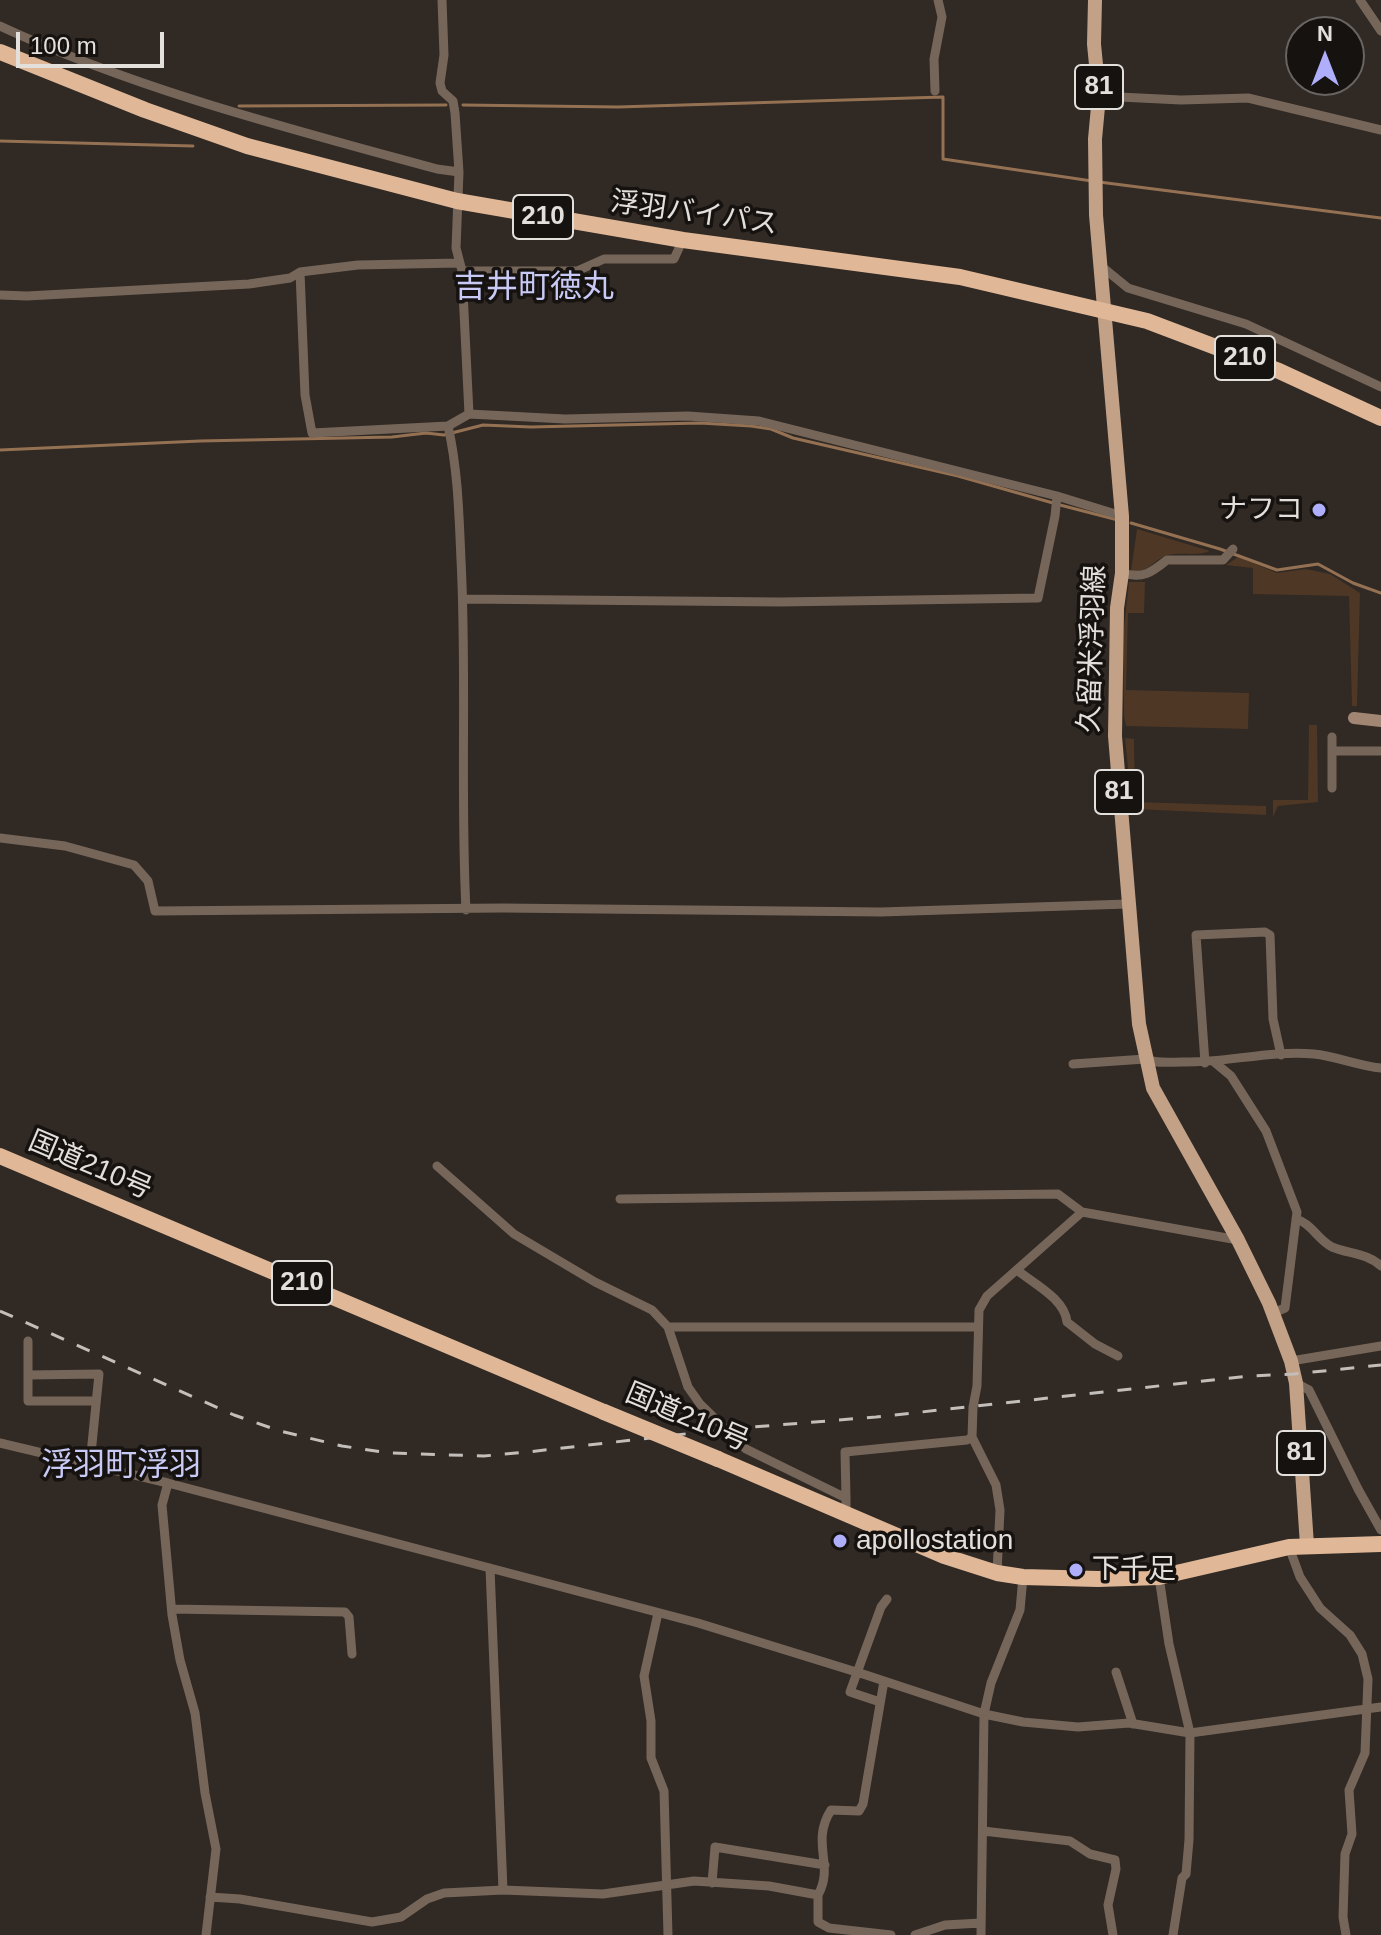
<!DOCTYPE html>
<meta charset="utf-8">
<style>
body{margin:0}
#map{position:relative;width:1381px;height:1935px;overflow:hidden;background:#302924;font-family:Helvetica,sans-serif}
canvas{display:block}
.north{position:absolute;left:1285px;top:16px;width:80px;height:80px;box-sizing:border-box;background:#151210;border:2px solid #676461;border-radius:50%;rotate:0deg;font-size:22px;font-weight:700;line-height:32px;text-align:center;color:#e3dfdb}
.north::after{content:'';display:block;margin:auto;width:28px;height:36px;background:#aeaefa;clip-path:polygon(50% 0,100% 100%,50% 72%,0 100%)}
.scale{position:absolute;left:16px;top:32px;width:148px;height:36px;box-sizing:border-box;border:4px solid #e3dfdb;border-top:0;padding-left:10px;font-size:24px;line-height:28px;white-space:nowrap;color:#e3dfdb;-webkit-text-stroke:6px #151210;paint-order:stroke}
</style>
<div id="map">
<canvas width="1381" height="1935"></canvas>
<div class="north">N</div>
<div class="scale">100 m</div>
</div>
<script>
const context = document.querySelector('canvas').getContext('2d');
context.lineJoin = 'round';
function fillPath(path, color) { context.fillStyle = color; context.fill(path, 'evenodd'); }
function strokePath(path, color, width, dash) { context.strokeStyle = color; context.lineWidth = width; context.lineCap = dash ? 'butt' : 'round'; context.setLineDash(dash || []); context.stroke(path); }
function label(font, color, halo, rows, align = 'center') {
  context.font = font + ' Helvetica,"Noto Sans JP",sans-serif'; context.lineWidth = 7; context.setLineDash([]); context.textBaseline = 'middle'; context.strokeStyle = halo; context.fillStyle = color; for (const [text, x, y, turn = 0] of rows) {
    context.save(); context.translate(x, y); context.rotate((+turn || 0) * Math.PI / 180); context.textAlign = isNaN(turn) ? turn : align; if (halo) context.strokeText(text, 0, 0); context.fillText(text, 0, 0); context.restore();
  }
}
const green = new Path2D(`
 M 1137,529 L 1210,551 C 1196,557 1179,551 1165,556 C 1150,563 1151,572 1131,571 Z
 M 1238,557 L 1277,573 L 1306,569 L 1330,574 L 1360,593 L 1357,706 L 1352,706 L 1349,596 L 1253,594 L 1253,568 L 1226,565 Z
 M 1129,582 L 1145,582 L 1144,613 L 1128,613 L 1126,690 L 1249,693 L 1248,729 L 1126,726 L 1124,717 L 1123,637 Z
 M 1309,725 L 1317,725 L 1318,802 L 1278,806 L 1273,817 L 1273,800 L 1308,800 Z
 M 1125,738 L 1134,739 L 1135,802 L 1266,806 L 1266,815 L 1135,809 L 1132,807 Z`);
const stream = new Path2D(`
 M 463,105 L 618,107 L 943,97 L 943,159 L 1092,181
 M 239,106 L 446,105
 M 0,141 L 193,146
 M 1099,182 L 1381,218
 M 0,450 L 200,441 L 392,437 L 426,433 L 444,435 L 483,425 L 531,427 L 700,423 L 751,426 L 771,429 L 793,438 L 958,476 L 1053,503
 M 1060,505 L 1118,520
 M 1131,523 L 1220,549 L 1277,570 L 1318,564 L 1353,583 L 1381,593`);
const street = new Path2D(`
 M 442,0 L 444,55 L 440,83 L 442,91 L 453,101 L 455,113 L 459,172 L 456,248 L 462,271 L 469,414
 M 1360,0 L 1381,31
 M 0,26 C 138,90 291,129 437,169 L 459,172
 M 935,91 L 934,59 L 942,17 L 938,0
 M 1099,96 L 1181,100 L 1248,98 L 1381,130
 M 1101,266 L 1128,288 L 1246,324 L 1381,387
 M 462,271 L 577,271 L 604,259 L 674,259 L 679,248
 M 300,272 L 305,395 L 312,433 L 448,426 L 469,414 L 565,419 L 688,416 L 759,421 L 1057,496 L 1122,516
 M 0,295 L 27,296 L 249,284 L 290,278 L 300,272 L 358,265 L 459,263
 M 448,426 C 458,470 459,515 461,560 C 467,677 460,793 466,910
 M 1122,573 C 1143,579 1151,573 1167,560 L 1223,560 L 1233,549
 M 463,599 L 780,602 L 1038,598 L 1055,516 L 1057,496
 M 1333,751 L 1381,751
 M 1332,788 L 1332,737
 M 0,838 L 65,846 L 134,865 L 148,881 L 155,911 L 503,908 L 881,912 L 1128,904
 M 1213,1061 L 1231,1076 L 1266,1131 L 1297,1212 L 1285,1308 L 1273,1313
 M 1205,1063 L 1196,935 L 1265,932 L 1270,935 L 1273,1019 L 1281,1055
 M 1073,1064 L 1145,1059 C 1157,1064 1170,1062 1182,1062 C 1226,1063 1270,1050 1314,1054 C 1336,1056 1358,1066 1381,1068
 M 437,1166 L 514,1234 L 595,1282 L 652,1310 L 668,1327 L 688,1387 L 700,1404 L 746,1449 L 846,1498 L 846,1515
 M 620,1199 L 1058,1194 L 1082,1212
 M 1296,1219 C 1311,1223 1318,1240 1332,1247 C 1349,1254 1367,1253 1381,1266
 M 1017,1270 C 1034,1284 1065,1299 1067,1322 L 1095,1344 L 1118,1356
 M 668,1327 L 978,1327
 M 28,1341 L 28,1401 L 96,1401
 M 1291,1361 L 1381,1346
 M 28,1375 L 99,1374 L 90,1464
 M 1296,1383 L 1309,1390 L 1358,1489 L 1381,1530
 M 0,1443 L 168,1483 L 698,1623 L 866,1675 L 984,1714 L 1023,1722 L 1078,1727 L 1129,1723 L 1190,1733 L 1381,1707
 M 168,1483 L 162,1505 L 172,1615 L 180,1660 L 195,1713 L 205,1793 L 216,1849 L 206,1935
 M 846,1498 L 845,1452 L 967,1440 L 972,1437
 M 1289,1547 L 1300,1577 L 1320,1608 L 1350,1635 L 1362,1654 L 1368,1679 L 1365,1753 L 1349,1790 L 1352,1834 L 1345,1854 L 1343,1917 L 1346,1935
 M 490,1568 L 503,1890 L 603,1894 L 694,1881 L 769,1886 L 818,1895 L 818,1922 L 829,1928 L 891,1935
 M 997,1573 L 1000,1510 L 996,1485 L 972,1437 L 973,1407 L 977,1386 L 979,1310 L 987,1296 L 1082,1212 L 1238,1240
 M 1159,1577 L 1169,1644 L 1190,1733 L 1189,1840 L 1186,1874 L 1182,1878 L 1173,1935
 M 172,1609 L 345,1612 L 349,1617 L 352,1654
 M 658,1613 L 644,1676 L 651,1721 L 651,1758 L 664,1791 L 668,1935
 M 1116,1672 L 1133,1724
 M 880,1702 L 850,1692 L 881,1607 L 887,1599
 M 983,1831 L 1070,1841 L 1090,1854 L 1115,1860 L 1116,1869 L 1108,1905 L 1113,1935
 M 712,1883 L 715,1847 L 825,1865
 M 818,1895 C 835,1865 810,1843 831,1810 L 859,1811 L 863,1804 L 884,1681
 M 210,1897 L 240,1899 L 372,1922 L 401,1917 L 427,1899 L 444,1893 L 503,1890
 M 915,1935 L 945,1925 L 981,1923
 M 981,1935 L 984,1714 L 991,1683 L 1020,1610 L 1023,1577`);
const secondary = new Path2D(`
 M 1354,718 L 1381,721`);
const primary = new Path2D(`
 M 1095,0 L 1094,44 L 1099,96 L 1095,139 L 1096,215 L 1122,516 L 1122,573 L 1117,608 L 1115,736 L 1139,1024 L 1153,1088 L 1238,1240 L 1269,1303 L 1291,1361 L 1296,1383 L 1307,1545`);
const highway = new Path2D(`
 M 0,52 L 145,110 L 247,146 L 457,201 L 683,240 L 960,277 L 1147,321 L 1279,371 L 1381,418
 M 0,1156 L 604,1412
 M 718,1459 L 944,1556 L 997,1573 L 1023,1577 L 1098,1579 L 1159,1577 L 1289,1547 L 1381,1544`);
const rail = new Path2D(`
 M 0,1311 L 234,1415 L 280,1431 L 342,1446 L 389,1453 L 484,1456 L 528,1452 L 728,1429 L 876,1417 L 1249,1376 L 1294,1374 L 1381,1365`);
const highwayBridge = new Path2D(`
 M 604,1412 L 718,1459`);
const markers = [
 [1319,510,8,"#aeaefa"],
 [840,1541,8,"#aeaefa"],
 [1076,1570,8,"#aeaefa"]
];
const shields = [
 [1099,87,48],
 [543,217,60],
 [1245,358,60],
 [1119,792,48],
 [302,1283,60],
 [1301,1453,48]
];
const shieldNames = [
 ["81",1099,87],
 ["210",543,217],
 ["210",1245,358],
 ["81",1119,792],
 ["210",302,1283],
 ["81",1301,1453]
];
const streetNames = [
 ["浮羽バイパス",694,214,8],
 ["久留米浮羽線",1093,649,-88],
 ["国道210号",90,1166,23],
 ["国道210号",687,1418,23]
];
const poiNames = [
 ["ナフコ",1303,510,"right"],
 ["apollostation",856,1541],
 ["下千足",1092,1570]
];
const quarterNames = [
 ["吉井町徳丸",534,288],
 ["浮羽町浮羽",121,1466]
];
fillPath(green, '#4e3725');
strokePath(stream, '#957153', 3);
strokePath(street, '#766659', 9);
strokePath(secondary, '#a18773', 12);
strokePath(primary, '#c2a187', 14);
strokePath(highway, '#e0b898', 16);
strokePath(rail, '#c3beba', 3, [14, 14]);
strokePath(highwayBridge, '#e0b898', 16);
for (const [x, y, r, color] of markers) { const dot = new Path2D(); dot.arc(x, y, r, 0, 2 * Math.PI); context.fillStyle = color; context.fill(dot); strokePath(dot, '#151210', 3); }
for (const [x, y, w] of shields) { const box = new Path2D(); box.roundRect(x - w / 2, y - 22, w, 44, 6); context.fillStyle = '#151210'; context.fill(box); strokePath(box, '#e3dfdb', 2); }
label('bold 26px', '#e3dfdb', null, shieldNames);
label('28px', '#e3dfdb', '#151210', streetNames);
label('28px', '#e3dfdb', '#151210', poiNames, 'left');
label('32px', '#c8c9f4', '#151210', quarterNames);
</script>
